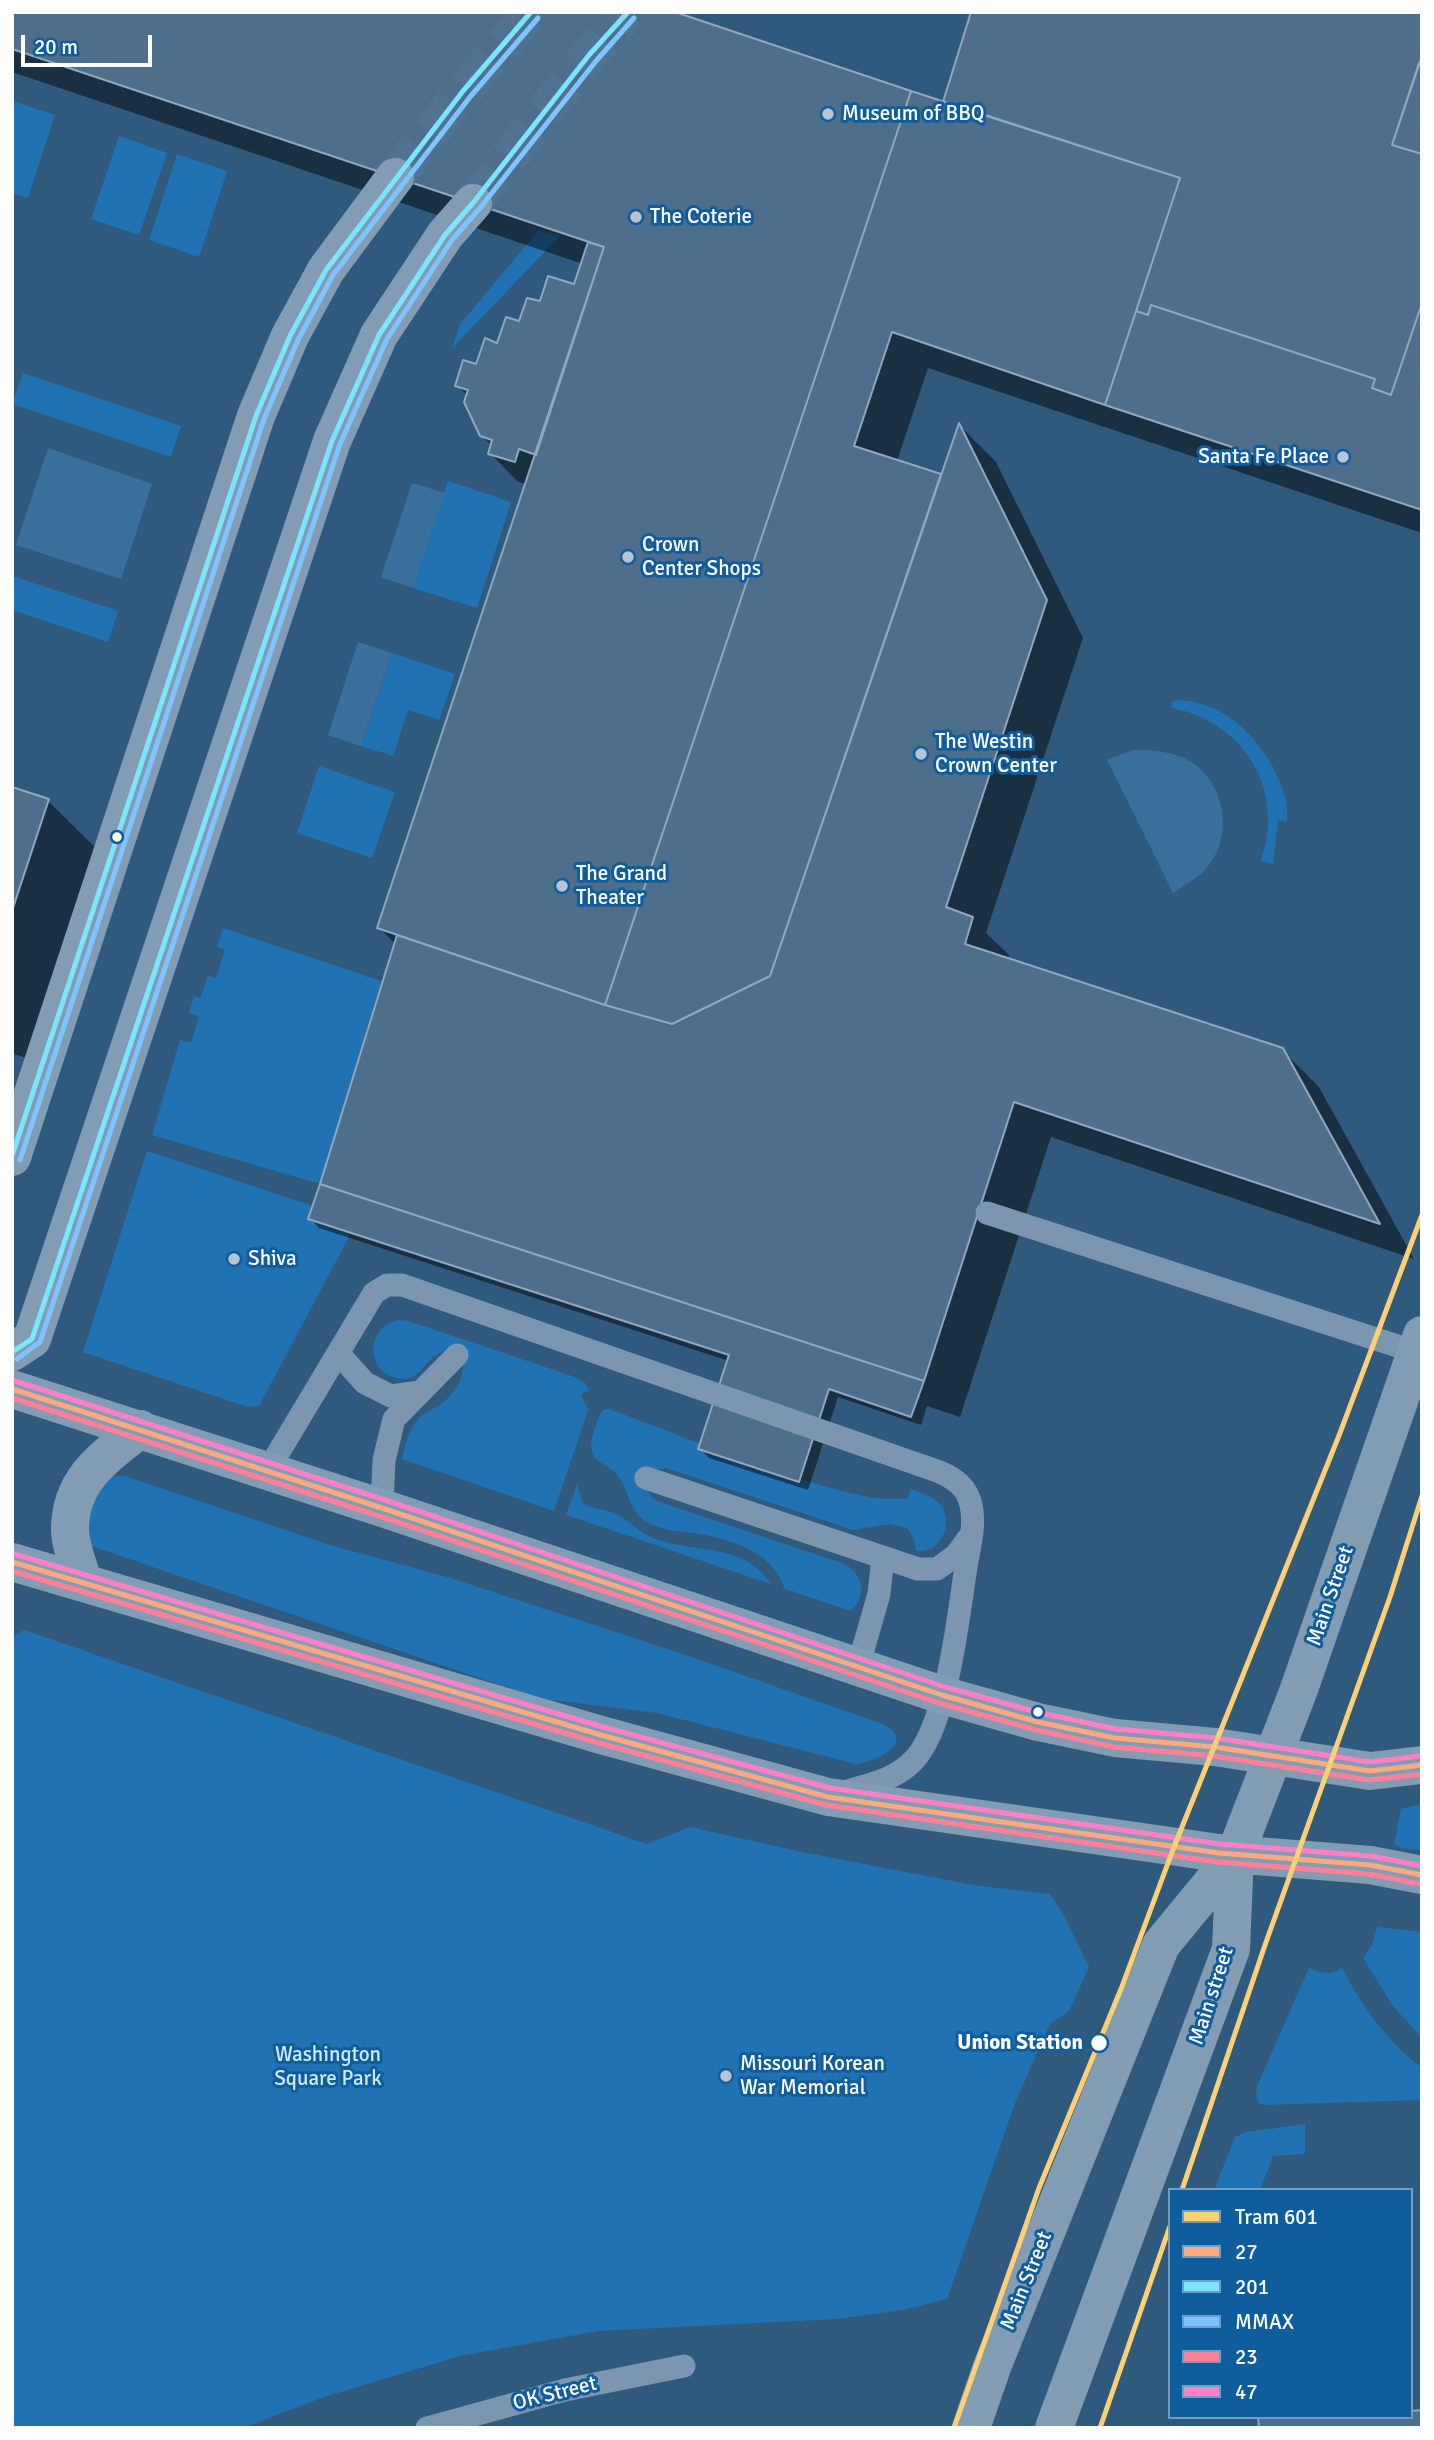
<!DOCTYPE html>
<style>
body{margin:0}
#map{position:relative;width:1434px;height:2440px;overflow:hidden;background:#305a7d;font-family:Signika,sans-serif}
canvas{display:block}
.frame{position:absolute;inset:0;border:14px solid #fff;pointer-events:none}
.legend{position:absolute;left:1168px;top:2188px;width:245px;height:231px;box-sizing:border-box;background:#105d9d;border:2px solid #709ec4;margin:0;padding:9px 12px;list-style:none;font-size:21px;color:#fff}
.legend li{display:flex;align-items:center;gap:14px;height:35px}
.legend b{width:35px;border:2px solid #709ec4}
.scale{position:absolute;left:21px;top:35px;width:131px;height:32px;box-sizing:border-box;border:4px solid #fff;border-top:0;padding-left:9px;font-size:21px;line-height:24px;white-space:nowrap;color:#fff;-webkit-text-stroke:5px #105d9d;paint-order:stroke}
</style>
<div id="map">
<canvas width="1434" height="2440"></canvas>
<div class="frame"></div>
<ul class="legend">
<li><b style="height:9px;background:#fed073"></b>Tram 601</li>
<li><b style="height:9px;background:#ffa980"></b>27</li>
<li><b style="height:9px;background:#7ae5fd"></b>201</li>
<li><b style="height:9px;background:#80c4ff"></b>MMAX</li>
<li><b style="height:9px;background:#ff8098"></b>23</li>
<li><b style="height:9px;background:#ff80c5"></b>47</li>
</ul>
<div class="scale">20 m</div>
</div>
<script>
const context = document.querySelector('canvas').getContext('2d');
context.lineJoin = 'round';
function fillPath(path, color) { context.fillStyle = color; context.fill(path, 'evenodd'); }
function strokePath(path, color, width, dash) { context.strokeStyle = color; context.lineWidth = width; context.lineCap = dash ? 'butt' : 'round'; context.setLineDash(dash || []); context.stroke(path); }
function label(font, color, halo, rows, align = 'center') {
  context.font = font + ' Signika,sans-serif'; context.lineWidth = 6; context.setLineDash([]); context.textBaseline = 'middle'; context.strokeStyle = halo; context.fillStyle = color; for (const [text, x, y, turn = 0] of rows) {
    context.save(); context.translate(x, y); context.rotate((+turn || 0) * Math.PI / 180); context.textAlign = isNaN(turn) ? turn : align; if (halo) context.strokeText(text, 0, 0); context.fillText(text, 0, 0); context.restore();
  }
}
const green = new Path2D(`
 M 12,101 L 55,115 L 28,198 L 12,193 Z
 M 119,136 L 167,153 L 139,235 L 91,219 Z
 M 177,154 L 227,171 L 199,257 L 149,240 Z
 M 539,230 L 560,236 L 452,348 L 460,324 Z
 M 23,373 L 181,426 L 171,457 L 12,404 Z
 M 448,481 L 511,502 L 477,608 L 413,588 Z
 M 12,576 L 118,611 L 108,642 L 12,610 Z
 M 392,653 L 455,674 L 439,720 L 408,710 L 393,756 L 361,746 Z
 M 1179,700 C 1192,701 1205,704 1217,710 C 1250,726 1277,765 1286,800 C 1288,807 1287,815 1287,822 L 1278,820 L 1273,864 L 1261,861 C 1264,849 1268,836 1268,823 C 1271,766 1227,717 1171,708 L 1172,701 Z
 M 319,766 L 395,792 L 372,858 L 297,833 Z
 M 223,928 L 381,981 L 320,1184 L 152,1135 L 180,1040 L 191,1043 L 199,1017 L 189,1013 L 194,996 L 200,998 L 208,976 L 216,978 L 225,950 L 217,947 Z
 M 147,1151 L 337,1214 L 348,1235 L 349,1237 L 259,1406 L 248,1407 L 83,1352 Z
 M 399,1320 L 408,1321 L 575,1377 L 584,1382 L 589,1390 L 581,1394 L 588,1410 L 554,1511 L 402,1459 C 405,1444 409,1430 419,1418 C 425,1412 432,1410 438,1406 C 452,1397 464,1381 463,1364 L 447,1351 C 425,1354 423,1380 402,1379 C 366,1376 363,1327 399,1320 Z
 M 609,1409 C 695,1440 780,1479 869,1497 C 882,1500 894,1498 907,1499 L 911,1489 C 921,1493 933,1496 940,1504 C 955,1523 941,1554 916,1551 L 914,1539 L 907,1528 L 890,1524 L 853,1530 L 666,1468 L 651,1471 C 646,1485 643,1492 657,1501 L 842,1563 C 863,1573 868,1594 851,1611 L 785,1589 C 773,1553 736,1541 701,1534 C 682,1531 661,1532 644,1520 C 628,1509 629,1489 617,1475 C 613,1469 606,1466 600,1462 C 583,1450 595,1430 600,1414 L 603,1410 Z
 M 106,1475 L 125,1476 L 330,1545 L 447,1577 L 674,1651 L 880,1723 C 920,1741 878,1761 856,1764 L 657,1713 L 552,1700 L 521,1692 L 94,1547 L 83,1539 L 87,1518 Z
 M 577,1484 L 582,1502 C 592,1510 601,1508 612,1512 C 628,1518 638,1532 653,1538 C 694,1554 744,1542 771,1584 L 566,1515 Z
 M 24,1630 L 647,1844 L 690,1827 L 802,1852 L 973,1885 L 1050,1894 L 1063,1914 L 1089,1967 L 1069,2011 L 1050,2024 L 1015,2103 L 947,2299 L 903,2310 L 836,2319 L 598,2331 L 460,2356 L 321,2398 L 243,2428 L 12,2428 L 12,1638 Z
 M 1422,1804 L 1422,1850 L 1401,1848 L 1394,1844 L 1401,1809 Z
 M 1377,1927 L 1422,1932 L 1422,2038 L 1393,2006 L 1363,1958 L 1372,1945 Z
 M 1309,1968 C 1320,1973 1332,1976 1342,1968 C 1362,2006 1387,2041 1422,2068 L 1422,2100 L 1265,2105 L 1259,2103 L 1256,2094 L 1257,2086 Z
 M 1305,2124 L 1305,2154 L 1273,2156 L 1260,2190 L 1214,2190 L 1235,2137 L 1245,2132 Z`);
const water = new Path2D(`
 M 48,448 L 152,484 L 121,579 L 16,545 Z
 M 412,483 L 445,493 L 413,588 L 381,577 Z
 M 358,642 L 392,653 L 361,746 L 328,735 Z
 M 1133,750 C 1153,750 1173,751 1191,762 C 1227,785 1234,840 1204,871 C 1195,880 1183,886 1173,893 L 1107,760 Z`);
const shadow = new Path2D(`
 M 12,12 L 944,104 L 1422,12 L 1422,533 L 928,368 L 897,461 L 942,476 L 960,426 L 996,462 L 1083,638 L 986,933 L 1009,955 L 1008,959 L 1282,1050 L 1319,1087 L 1414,1259 L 1051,1137 L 960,1417 L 927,1406 L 921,1425 L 838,1397 L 808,1490 L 709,1458 L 700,1448 L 729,1361 L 319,1228 L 310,1218 L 396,945 L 379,927 L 527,484 L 518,482 L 490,453 L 492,446 L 481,435 L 468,396 L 457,385 L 541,304 L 576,286 L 583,264 L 12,72 Z
 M 12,789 L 48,801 L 116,868 L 51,1066 L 14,1054 L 12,1058 Z`);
const building = new Path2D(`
 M 12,12 L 675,12 L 911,91 L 605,1005 L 377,928 L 604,247 L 12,49 Z
 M 971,12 L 1422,12 L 1422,56 L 1392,145 L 1422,154 L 1422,303 L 1391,395 L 1372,388 L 1375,379 L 1151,305 L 1148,315 L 1136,311 L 1180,178 L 943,102 Z
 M 1419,63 L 1422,64 L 1422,154 L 1392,145 Z
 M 911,91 L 1180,178 L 1105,405 L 892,332 L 854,446 L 941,474 L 770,976 L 672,1024 L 605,1005 Z
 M 588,242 L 604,247 L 536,455 L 519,449 L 515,462 L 488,454 L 492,440 L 480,436 L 464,402 L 468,390 L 455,386 L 463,360 L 476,364 L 485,338 L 497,343 L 506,317 L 519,321 L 527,298 L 540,301 L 548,276 L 574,284 Z
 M 1422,303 L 1422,510 L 1105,405 L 1136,311 L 1148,315 L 1151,305 L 1375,379 L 1372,388 L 1391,395 Z
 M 959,423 L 1047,600 L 946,907 L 973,917 L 965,944 L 1283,1048 L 1380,1224 L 1014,1102 L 924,1381 L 320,1184 L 397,935 L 605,1005 L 672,1024 L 770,976 Z
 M 12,787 L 49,799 L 12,911 Z
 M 320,1184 L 924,1381 L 911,1417 L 829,1389 L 799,1482 L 698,1449 L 729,1355 L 308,1219 Z
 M 1422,2410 L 1422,2428 L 1259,2428 L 1258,2417 L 1411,2417 L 1411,2411 Z`);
const secondaryTunnel = new Path2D(`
 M 395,177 L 463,91 L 531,12
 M 473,203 L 589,55 L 628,12`);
const lane = new Path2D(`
 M 987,1213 L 1416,1352
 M 338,1353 L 365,1383 L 391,1396 L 420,1392
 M 268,1470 L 374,1293 L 387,1285 L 402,1285 L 940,1472 C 955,1479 967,1487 971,1505 C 976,1526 968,1552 965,1573 C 958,1621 946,1728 913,1761 C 894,1781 865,1785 841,1793
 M 646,1478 L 918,1569 L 937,1569 L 956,1555 L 971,1535
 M 382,1508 L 384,1460 L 394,1419 L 457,1355
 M 858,1667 L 879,1594 L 883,1557
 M 427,2428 L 565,2390 L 684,2366`);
const secondary = new Path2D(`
 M 12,1157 L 256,416 L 290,336 L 326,270 L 395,177
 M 12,1352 L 32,1339 L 332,441 L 379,335 L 445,235 L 473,203
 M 12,1389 L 382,1508 L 942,1695 L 1038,1722 L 1115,1738 L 1215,1747 L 1370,1771 L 1422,1765
 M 12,1562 L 601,1735 L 828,1797 L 1219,1853 L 1370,1865 L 1422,1875
 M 83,1582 C 79,1566 70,1546 70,1529 C 70,1479 105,1457 140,1429
 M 971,2428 L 992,2367 L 1161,1945 L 1235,1855 L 1298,1692 L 1422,1335
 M 1054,2428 L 1231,1949 L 1235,1855`);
const bus1 = new Path2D(`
 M 12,1389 L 382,1508 L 942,1695 L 1038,1722 L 1115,1738 L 1215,1747 L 1370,1771 L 1422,1765
 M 12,1562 L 601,1735 L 828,1797 L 1219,1853 L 1370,1865 L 1422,1875`);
const bus2 = new Path2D(`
 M 12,1156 L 256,416 L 290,336 L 326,270 L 463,91 L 531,12
 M 12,1352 L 32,1339 L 332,441 L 379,335 L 445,235 L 473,203 L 589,55 L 628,12`);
const bus3 = new Path2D(`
 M 20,1160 L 264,419 L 298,340 L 333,275 L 470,97 L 538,18
 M 17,1359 L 40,1342 L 340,444 L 387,339 L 452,240 L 480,208 L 596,61 L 634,18`);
const bus4 = new Path2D(`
 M 12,1398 L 379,1516 L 939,1703 L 1036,1730 L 1114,1747 L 1214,1756 L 1369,1780 L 1422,1774
 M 12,1571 L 599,1743 L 826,1805 L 1218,1862 L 1369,1874 L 1420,1884`);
const bus5 = new Path2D(`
 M 15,1381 L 385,1500 L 945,1687 L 1040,1713 L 1116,1729 L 1216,1738 L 1370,1762 L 1421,1756
 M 14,1554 L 603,1727 L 830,1788 L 1220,1844 L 1371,1856 L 1422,1866`);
const tram1 = new Path2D(`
 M 1182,2190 L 1265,1945 L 1390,1597 L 1422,1496
 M 954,2428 L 1039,2188 L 1121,1989 L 1174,1847 L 1340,1433 L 1422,1215
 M 1100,2428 L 1170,2226`);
const markers = [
 [828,114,7,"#b7c5d2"],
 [636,217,7,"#b7c5d2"],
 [1343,457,7,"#b7c5d2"],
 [628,557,7,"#b7c5d2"],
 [921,754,7,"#b7c5d2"],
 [117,837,6,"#fff"],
 [562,886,7,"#b7c5d2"],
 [234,1259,7,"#b7c5d2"],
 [1038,1712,6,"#fff"],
 [1099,2043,9,"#fff"],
 [726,2076,7,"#b7c5d2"]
];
const poiNames = [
 ["Museum of BBQ",842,114],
 ["The Coterie",650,217],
 ["Santa Fe Place",1329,457,"right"],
 ["Crown",642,545],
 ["Center Shops",642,569],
 ["The Westin",935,742],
 ["Crown Center",935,766],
 ["The Grand",576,874],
 ["Theater",576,898],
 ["Shiva",248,1259],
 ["Missouri Korean",740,2064],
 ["War Memorial",740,2088]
];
const streetNames = [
 ["Main Street",1331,1596,-71],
 ["Main street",1212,1996,-72],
 ["Main Street",1027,2281,-68],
 ["OK Street",555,2394,-14]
];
const stopNames = [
 ["Union Station",1083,2043]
];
const parkNames = [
 ["Washington",328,2055],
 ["Square Park",328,2079]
];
fillPath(green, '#2072b2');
fillPath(water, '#3b709d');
fillPath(shadow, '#0007');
fillPath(building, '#4e6f8b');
strokePath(building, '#90a8bb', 2);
strokePath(secondaryTunnel, '#4f7390', 38, [38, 19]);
strokePath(lane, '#7b96ae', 23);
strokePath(secondary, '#829db3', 38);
strokePath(bus1, '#ffa980', 5);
strokePath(bus2, '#7ae5fd', 5);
strokePath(bus3, '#80c4ff', 5);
strokePath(bus4, '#ff8098', 5);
strokePath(bus5, '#ff80c5', 5);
strokePath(tram1, '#fed073', 5);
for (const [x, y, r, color] of markers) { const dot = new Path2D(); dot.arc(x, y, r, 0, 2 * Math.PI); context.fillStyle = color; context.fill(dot); strokePath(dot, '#105d9d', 2.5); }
label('21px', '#fff', '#105d9d', poiNames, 'left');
label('21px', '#fff', '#105d9d', streetNames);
label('bold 21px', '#fff', '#105d9d', stopNames, 'right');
label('21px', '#cee9fe', '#105d9d', parkNames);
</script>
